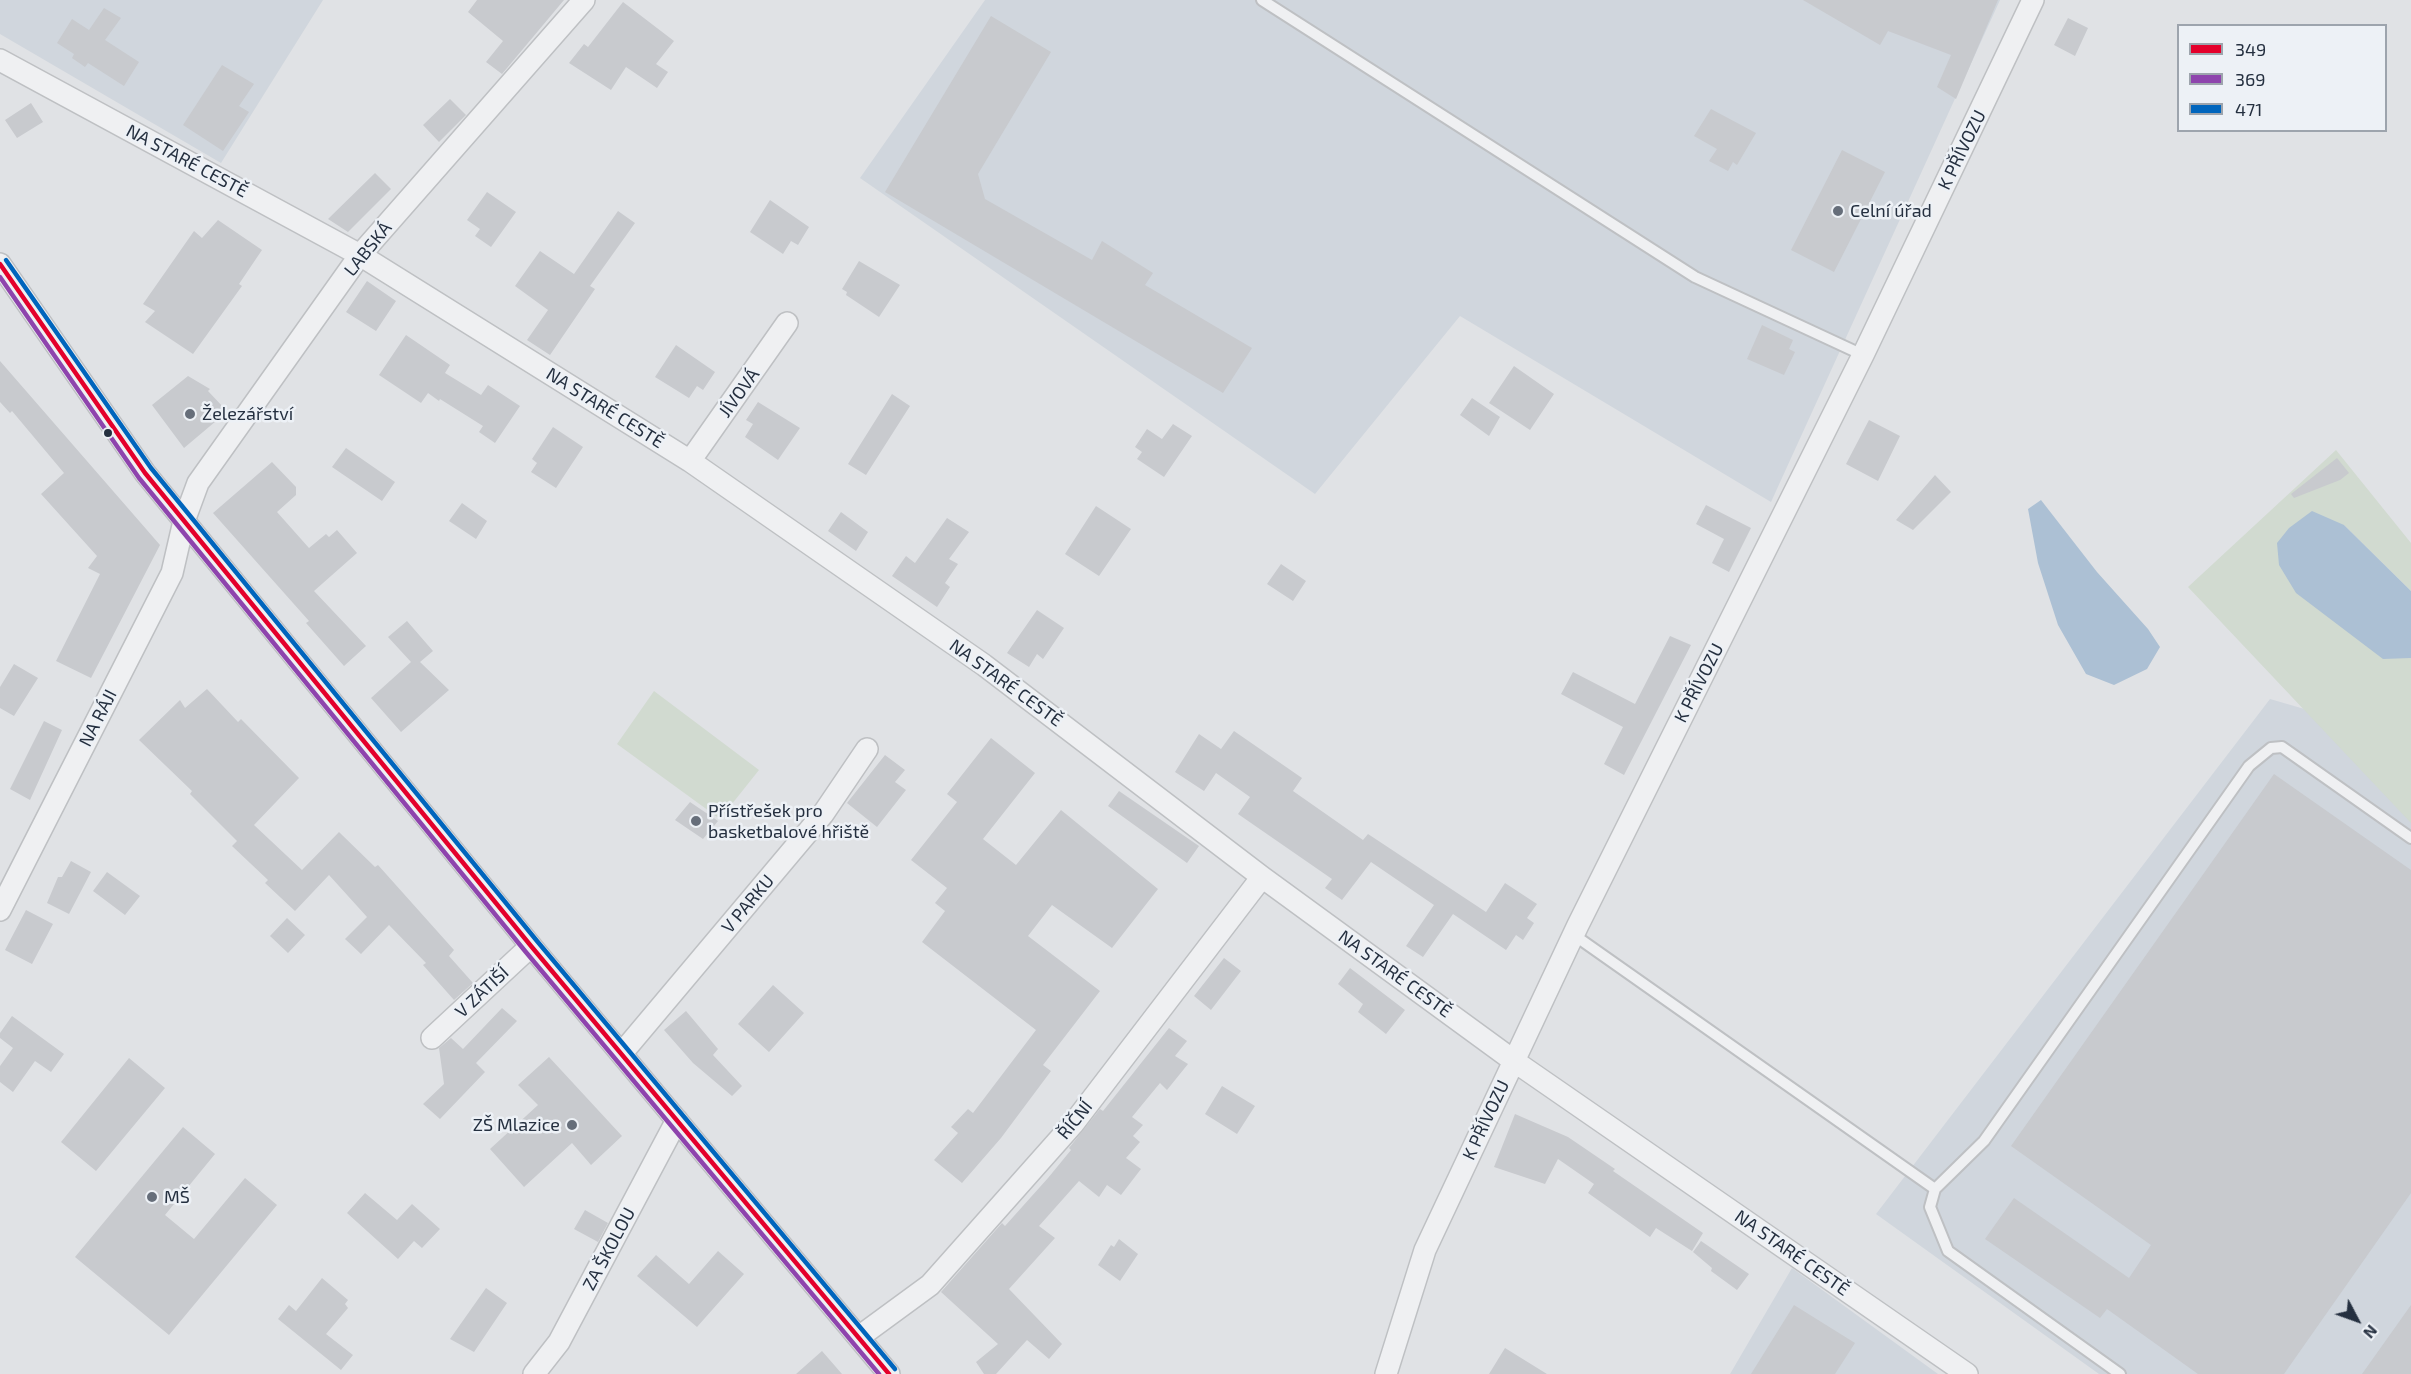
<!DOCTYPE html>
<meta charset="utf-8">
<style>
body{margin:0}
#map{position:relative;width:2411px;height:1374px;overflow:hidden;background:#e0e2e5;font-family:"Exo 2",sans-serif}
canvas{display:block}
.legend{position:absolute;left:2177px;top:24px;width:210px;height:108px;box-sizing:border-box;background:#edf1f6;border:2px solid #9da4ad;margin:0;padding:8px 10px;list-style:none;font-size:18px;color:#253040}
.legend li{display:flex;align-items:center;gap:12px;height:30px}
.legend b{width:30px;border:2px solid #9da4ad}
.north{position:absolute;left:2327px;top:1290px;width:60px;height:60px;-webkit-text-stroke:4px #edf1f6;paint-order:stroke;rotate:131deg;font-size:16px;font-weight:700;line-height:24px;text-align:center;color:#253040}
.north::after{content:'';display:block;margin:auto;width:21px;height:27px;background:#253040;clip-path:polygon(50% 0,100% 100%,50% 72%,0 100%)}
</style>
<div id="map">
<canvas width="2411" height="1374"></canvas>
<ul class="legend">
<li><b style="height:8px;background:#e4002b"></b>349</li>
<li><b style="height:8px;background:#8e44ad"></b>369</li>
<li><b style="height:8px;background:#0065bd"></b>471</li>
</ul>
<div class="north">N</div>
</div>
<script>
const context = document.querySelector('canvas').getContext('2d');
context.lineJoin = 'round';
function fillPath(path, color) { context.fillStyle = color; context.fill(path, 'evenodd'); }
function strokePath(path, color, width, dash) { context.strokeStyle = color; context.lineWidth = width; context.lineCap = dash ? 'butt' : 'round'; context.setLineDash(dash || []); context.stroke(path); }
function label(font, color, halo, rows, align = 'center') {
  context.font = font + ' "Exo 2",sans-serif'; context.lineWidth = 5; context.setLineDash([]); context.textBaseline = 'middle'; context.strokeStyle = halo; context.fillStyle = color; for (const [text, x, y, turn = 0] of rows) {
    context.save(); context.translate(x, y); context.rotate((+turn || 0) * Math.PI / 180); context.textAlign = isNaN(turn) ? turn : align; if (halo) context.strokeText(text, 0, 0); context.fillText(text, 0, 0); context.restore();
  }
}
const built = new Path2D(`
 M 0,0 L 323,0 L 221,163 L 0,34 Z
 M 985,0 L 2000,0 L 1771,502 L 1460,316 L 1315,494 L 860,178 Z
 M 2270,699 L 2411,740 L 2411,1374 L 2099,1374 L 1876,1214 Z
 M 1792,1268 L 1938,1374 L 1730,1374 Z`);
const green = new Path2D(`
 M 2336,450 L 2411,543 L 2411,591 L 2344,525 L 2383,658 L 2411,658 L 2411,823 L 2188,587 Z
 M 654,691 L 759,770 L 720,819 L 617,744 Z`);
const water = new Path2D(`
 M 2041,500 L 2097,572 L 2148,629 L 2160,647 L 2147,669 L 2114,685 L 2086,674 L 2058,625 L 2038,563 L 2028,509 Z
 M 2312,511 L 2344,525 L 2411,591 L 2411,658 L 2383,659 L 2296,593 L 2279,565 L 2277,543 L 2289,528 Z`);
const building = new Path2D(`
 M 477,0 L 564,0 L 502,74 L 486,62 L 503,41 L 468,12 Z
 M 1803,0 L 1998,0 L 1956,99 L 1937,87 L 1951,55 L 1888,31 L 1880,45 Z
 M 623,2 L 674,41 L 656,64 L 668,72 L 657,88 L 626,67 L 611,90 L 569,63 L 584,44 L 588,47 Z
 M 104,8 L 121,18 L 105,40 L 139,62 L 124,86 L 88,63 L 85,67 L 72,58 L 74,54 L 57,43 L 72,19 L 89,30 Z
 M 991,16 L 1051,52 L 978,174 L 985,199 L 1092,260 L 1102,241 L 1153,273 L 1145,285 L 1252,348 L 1223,393 L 885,192 Z
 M 2068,18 L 2088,28 L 2075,56 L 2054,45 Z
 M 222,65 L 254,84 L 239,106 L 249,112 L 223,151 L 183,125 Z
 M 450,99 L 466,115 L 439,142 L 423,125 Z
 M 31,103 L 43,122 L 17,138 L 5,120 Z
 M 1711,109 L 1756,133 L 1737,165 L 1733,162 L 1728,171 L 1709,161 L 1717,149 L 1694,136 Z
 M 1842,150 L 1885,172 L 1834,272 L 1791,250 Z
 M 375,173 L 391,189 L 348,232 L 328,219 Z
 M 487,192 L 516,212 L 491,247 L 475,236 L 480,229 L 467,220 Z
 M 770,200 L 809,227 L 798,245 L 791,241 L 783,254 L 750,232 Z
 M 618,211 L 635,223 L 590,286 L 595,289 L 550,355 L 527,340 L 548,310 L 515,286 L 540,251 L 574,274 Z
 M 218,220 L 262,250 L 239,284 L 242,286 L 193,354 L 145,322 L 155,311 L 143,304 L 194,231 L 202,238 Z
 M 859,261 L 900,285 L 879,317 L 846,295 L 847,292 L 842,289 Z
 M 367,281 L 396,301 L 376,331 L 346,312 Z
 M 1762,325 L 1793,340 L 1789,349 L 1795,352 L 1784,375 L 1747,359 Z
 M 406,335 L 450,365 L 445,373 L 481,395 L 488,385 L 520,406 L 495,443 L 479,432 L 483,426 L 440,399 L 439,401 L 428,393 L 421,403 L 379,375 Z
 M 676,345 L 715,372 L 703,390 L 697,386 L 689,398 L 655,377 Z
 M 0,361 L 160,545 L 91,678 L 56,661 L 100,574 L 88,568 L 97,556 L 41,494 L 64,473 L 12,411 L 10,413 L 0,402 Z
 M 1514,366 L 1554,394 L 1530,430 L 1489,403 Z
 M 188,376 L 210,389 L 208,391 L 224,408 L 219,412 L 222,416 L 184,448 L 152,405 Z
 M 892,394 L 910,406 L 866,475 L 848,464 Z
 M 1472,398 L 1500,417 L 1489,436 L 1460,415 Z
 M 758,402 L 800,428 L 778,460 L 745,437 L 753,424 L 746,420 Z
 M 1869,420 L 1900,436 L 1878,481 L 1846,464 Z
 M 1173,424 L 1192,436 L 1164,477 L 1137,459 L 1142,452 L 1135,447 L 1147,429 L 1162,439 Z
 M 553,427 L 583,447 L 556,488 L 531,472 L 537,463 L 532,459 Z
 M 346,448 L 395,482 L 382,501 L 332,467 Z
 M 2337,458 L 2349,473 L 2340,480 L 2294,498 L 2291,494 Z
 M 272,462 L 296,487 L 296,495 L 277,512 L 309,548 L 326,534 L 329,537 L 337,530 L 357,553 L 314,591 L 366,646 L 344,666 L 306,623 L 309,621 L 213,513 Z
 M 1935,475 L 1951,492 L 1913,530 L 1896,520 Z
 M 462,503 L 487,521 L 476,539 L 449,521 Z
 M 1706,505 L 1751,528 L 1729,572 L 1712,563 L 1724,539 L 1696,524 Z
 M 1096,506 L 1131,529 L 1099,576 L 1065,554 Z
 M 841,512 L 868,532 L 856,551 L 828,531 Z
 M 947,518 L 969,532 L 949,559 L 958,564 L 945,583 L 950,587 L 937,607 L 892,576 L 906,556 L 915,563 Z
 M 1281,564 L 1306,581 L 1293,601 L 1267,584 Z
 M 1037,610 L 1064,628 L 1043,659 L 1037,654 L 1029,667 L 1007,653 Z
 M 407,621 L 433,651 L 420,662 L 449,690 L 401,732 L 371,698 L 411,662 L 388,637 Z
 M 1670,636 L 1691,645 L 1624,775 L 1604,764 L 1623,727 L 1561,694 L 1573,672 L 1635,704 Z
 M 14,664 L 38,678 L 14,716 L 0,708 L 0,687 Z
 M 207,689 L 238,722 L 241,719 L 299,778 L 254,825 L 302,870 L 339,832 L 375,867 L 378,865 L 454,950 L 449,956 L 473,983 L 454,1000 L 423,965 L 426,963 L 389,925 L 361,954 L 345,939 L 367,917 L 329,875 L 295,911 L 265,883 L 268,880 L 232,846 L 237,841 L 190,794 L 192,791 L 139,740 L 180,700 L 185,708 Z
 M 44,721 L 62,730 L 30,800 L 10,789 Z
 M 1234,731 L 1302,778 L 1293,791 L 1363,840 L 1368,834 L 1486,912 L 1505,883 L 1537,904 L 1527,918 L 1534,923 L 1523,940 L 1516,935 L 1506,950 L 1453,914 L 1423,957 L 1406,946 L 1434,905 L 1371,862 L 1342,900 L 1325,888 L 1332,879 L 1238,814 L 1250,797 L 1216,773 L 1204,791 L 1175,772 L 1199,734 L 1221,749 Z
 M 991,738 L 1035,773 L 983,839 L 1016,865 L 1061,810 L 1158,889 L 1112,948 L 1052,905 L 1028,936 L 1100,991 L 1043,1065 L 1051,1071 L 1001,1138 L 962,1183 L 934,1160 L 958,1133 L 951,1127 L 968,1109 L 973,1113 L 1036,1030 L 922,942 L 945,911 L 935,903 L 947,888 L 911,860 L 957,802 L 947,794 Z
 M 885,755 L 905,770 L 895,782 L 906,790 L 877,827 L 847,803 Z
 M 2274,774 L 2411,870 L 2411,1193 L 2284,1374 L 2198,1374 L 2107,1309 L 2100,1318 L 1985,1239 L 2014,1198 L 2129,1278 L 2151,1245 L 2011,1146 Z
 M 1119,791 L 1199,846 L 1187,863 L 1108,806 Z
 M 690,802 L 718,821 L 703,839 L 675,820 Z
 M 71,861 L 91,872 L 69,914 L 47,903 L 58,877 L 62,877 Z
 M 107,872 L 140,896 L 125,915 L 93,891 Z
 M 26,910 L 53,924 L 32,964 L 5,950 Z
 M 287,918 L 305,935 L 288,953 L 270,936 Z
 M 1224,958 L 1241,971 L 1211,1010 L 1194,996 Z
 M 1350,968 L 1405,1010 L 1386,1034 L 1358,1012 L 1363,1004 L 1338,984 Z
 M 773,985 L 804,1013 L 769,1052 L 738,1024 Z
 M 502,1008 L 517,1021 L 476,1063 L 485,1072 L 440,1119 L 423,1104 L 444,1084 L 439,1048 L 451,1038 L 463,1049 Z
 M 686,1011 L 718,1049 L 713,1055 L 742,1086 L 732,1096 L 693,1063 L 664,1030 Z
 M 12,1016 L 64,1054 L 51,1072 L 35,1061 L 13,1092 L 0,1082 L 0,1066 L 13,1048 L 0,1038 L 0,1033 Z
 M 1169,1028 L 1187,1041 L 1175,1056 L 1188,1064 L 1167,1090 L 1160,1083 L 1132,1117 L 1143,1125 L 1133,1136 L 1140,1142 L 1126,1158 L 1141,1169 L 1121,1195 L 1107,1185 L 1099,1197 L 1079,1181 L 1039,1226 L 1055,1238 L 1009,1289 L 1062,1344 L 1049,1359 L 1027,1340 L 996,1374 L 984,1374 L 976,1362 L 998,1344 L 941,1292 L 1002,1223 L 1005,1226 L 1048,1178 L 1071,1150 L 1069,1148 L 1100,1109 L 1103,1111 Z
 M 549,1057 L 622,1136 L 591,1165 L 572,1143 L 524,1187 L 490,1149 L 538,1105 L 518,1085 Z
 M 129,1058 L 165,1088 L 96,1171 L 61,1142 Z
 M 1222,1086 L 1255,1106 L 1237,1134 L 1205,1114 Z
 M 1515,1114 L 1568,1137 L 1615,1169 L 1613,1171 L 1703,1233 L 1692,1251 L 1656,1228 L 1650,1237 L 1588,1193 L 1594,1184 L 1558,1159 L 1545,1184 L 1494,1167 Z
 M 183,1127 L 215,1154 L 165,1215 L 194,1239 L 245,1178 L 277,1205 L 169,1335 L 75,1257 Z
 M 365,1193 L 397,1220 L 412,1204 L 440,1229 L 422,1248 L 414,1241 L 398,1259 L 347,1213 Z
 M 585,1210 L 608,1223 L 598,1242 L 574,1229 Z
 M 1119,1239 L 1138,1254 L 1120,1281 L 1098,1265 L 1111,1245 L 1114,1247 Z
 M 1701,1241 L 1749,1274 L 1737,1290 L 1711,1271 L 1712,1268 L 1693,1252 Z
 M 718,1251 L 744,1274 L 697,1327 L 637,1276 L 656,1255 L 689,1284 Z
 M 322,1278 L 348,1300 L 345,1304 L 348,1308 L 326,1334 L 353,1355 L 341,1370 L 278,1319 L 289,1305 L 296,1311 Z
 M 486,1288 L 507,1303 L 474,1352 L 450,1339 Z
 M 1794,1305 L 1855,1343 L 1835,1374 L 1751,1374 Z
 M 2411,1305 L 2411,1374 L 2362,1374 Z
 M 1505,1348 L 1547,1374 L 1489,1374 Z
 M 822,1351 L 842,1374 L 796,1374 Z`);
const lane = new Path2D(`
 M 1262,0 L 1695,277 L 1863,355
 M 1574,935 L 1935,1189
 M 2120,1374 L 1948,1251 L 1930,1207 L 1935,1189 L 1984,1141 L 2249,766 L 2271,748 L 2282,747 L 2411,838`);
const street = new Path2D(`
 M 0,60 L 360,255 L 690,461 L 984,665 L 1262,877 L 1514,1061 L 1967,1374
 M 0,264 L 145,473 L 531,946 L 889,1374
 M 690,461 L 787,323
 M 0,910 L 172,573 L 184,521 L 198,483 L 360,255 L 584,0
 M 432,1038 L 531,946
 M 622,1053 L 823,814 L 867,749
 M 859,1337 L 930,1285 L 1073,1124 L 1262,877
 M 534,1374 L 559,1342 L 677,1120
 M 1386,1374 L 1425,1250 L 1578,925 L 1863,355 L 2033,0`);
const bus1 = new Path2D(`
 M 0,264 L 145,473 L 531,946 L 889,1374`);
const bus2 = new Path2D(`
 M 0,277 L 139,478 L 525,951 L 879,1374`);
const bus3 = new Path2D(`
 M 6,260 L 151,468 L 537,941 L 895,1369`);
const markers = [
 [1838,211,6,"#666e7a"],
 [190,414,6,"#666e7a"],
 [108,433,5,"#253040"],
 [696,821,6,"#666e7a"],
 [572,1125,6,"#666e7a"],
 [152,1197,6,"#666e7a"]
];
const streetNames = [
 ["K PŘÍVOZU",1962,150,-64],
 ["NA STARÉ CESTĚ",187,161,28],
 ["LABSKÁ",368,249,-51],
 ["JÍVOVÁ",739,393,-54],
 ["NA STARÉ CESTĚ",605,408,32],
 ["NA STARÉ CESTĚ",1006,683,36],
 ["K PŘÍVOZU",1699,683,-63],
 ["NA RÁJI",98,718,-63],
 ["V PARKU",748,904,-50],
 ["NA STARÉ CESTĚ",1395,974,36],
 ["V ZÁTIŠÍ",482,992,-43],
 ["ŘÍČNÍ",1075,1120,-51],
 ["K PŘÍVOZU",1486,1120,-65],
 ["ZA ŠKOLOU",609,1249,-62],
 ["NA STARÉ CESTĚ",1792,1253,35]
];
const poiNames = [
 ["Celní úřad",1850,211],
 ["Železářství",202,414],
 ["Přístřešek pro",708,811],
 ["basketbalové hřiště",708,832],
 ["ZŠ Mlazice",560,1125,"right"],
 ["MŠ",164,1197]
];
fillPath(built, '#d0d6dd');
fillPath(green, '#d1dad0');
fillPath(water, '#acc0d4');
fillPath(building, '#c8cace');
strokePath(lane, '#bec0c3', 14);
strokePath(street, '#bec0c3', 24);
strokePath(lane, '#eff0f2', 10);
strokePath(street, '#eff0f2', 21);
strokePath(bus1, '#e4002b', 4.5);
strokePath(bus2, '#8e44ad', 4.5);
strokePath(bus3, '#0065bd', 4.5);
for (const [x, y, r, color] of markers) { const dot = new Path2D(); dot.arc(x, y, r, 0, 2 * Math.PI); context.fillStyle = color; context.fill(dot); strokePath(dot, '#edf1f6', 2); }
label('18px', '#253040', '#edf1f6', streetNames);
label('18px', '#253040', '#edf1f6', poiNames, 'left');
</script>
